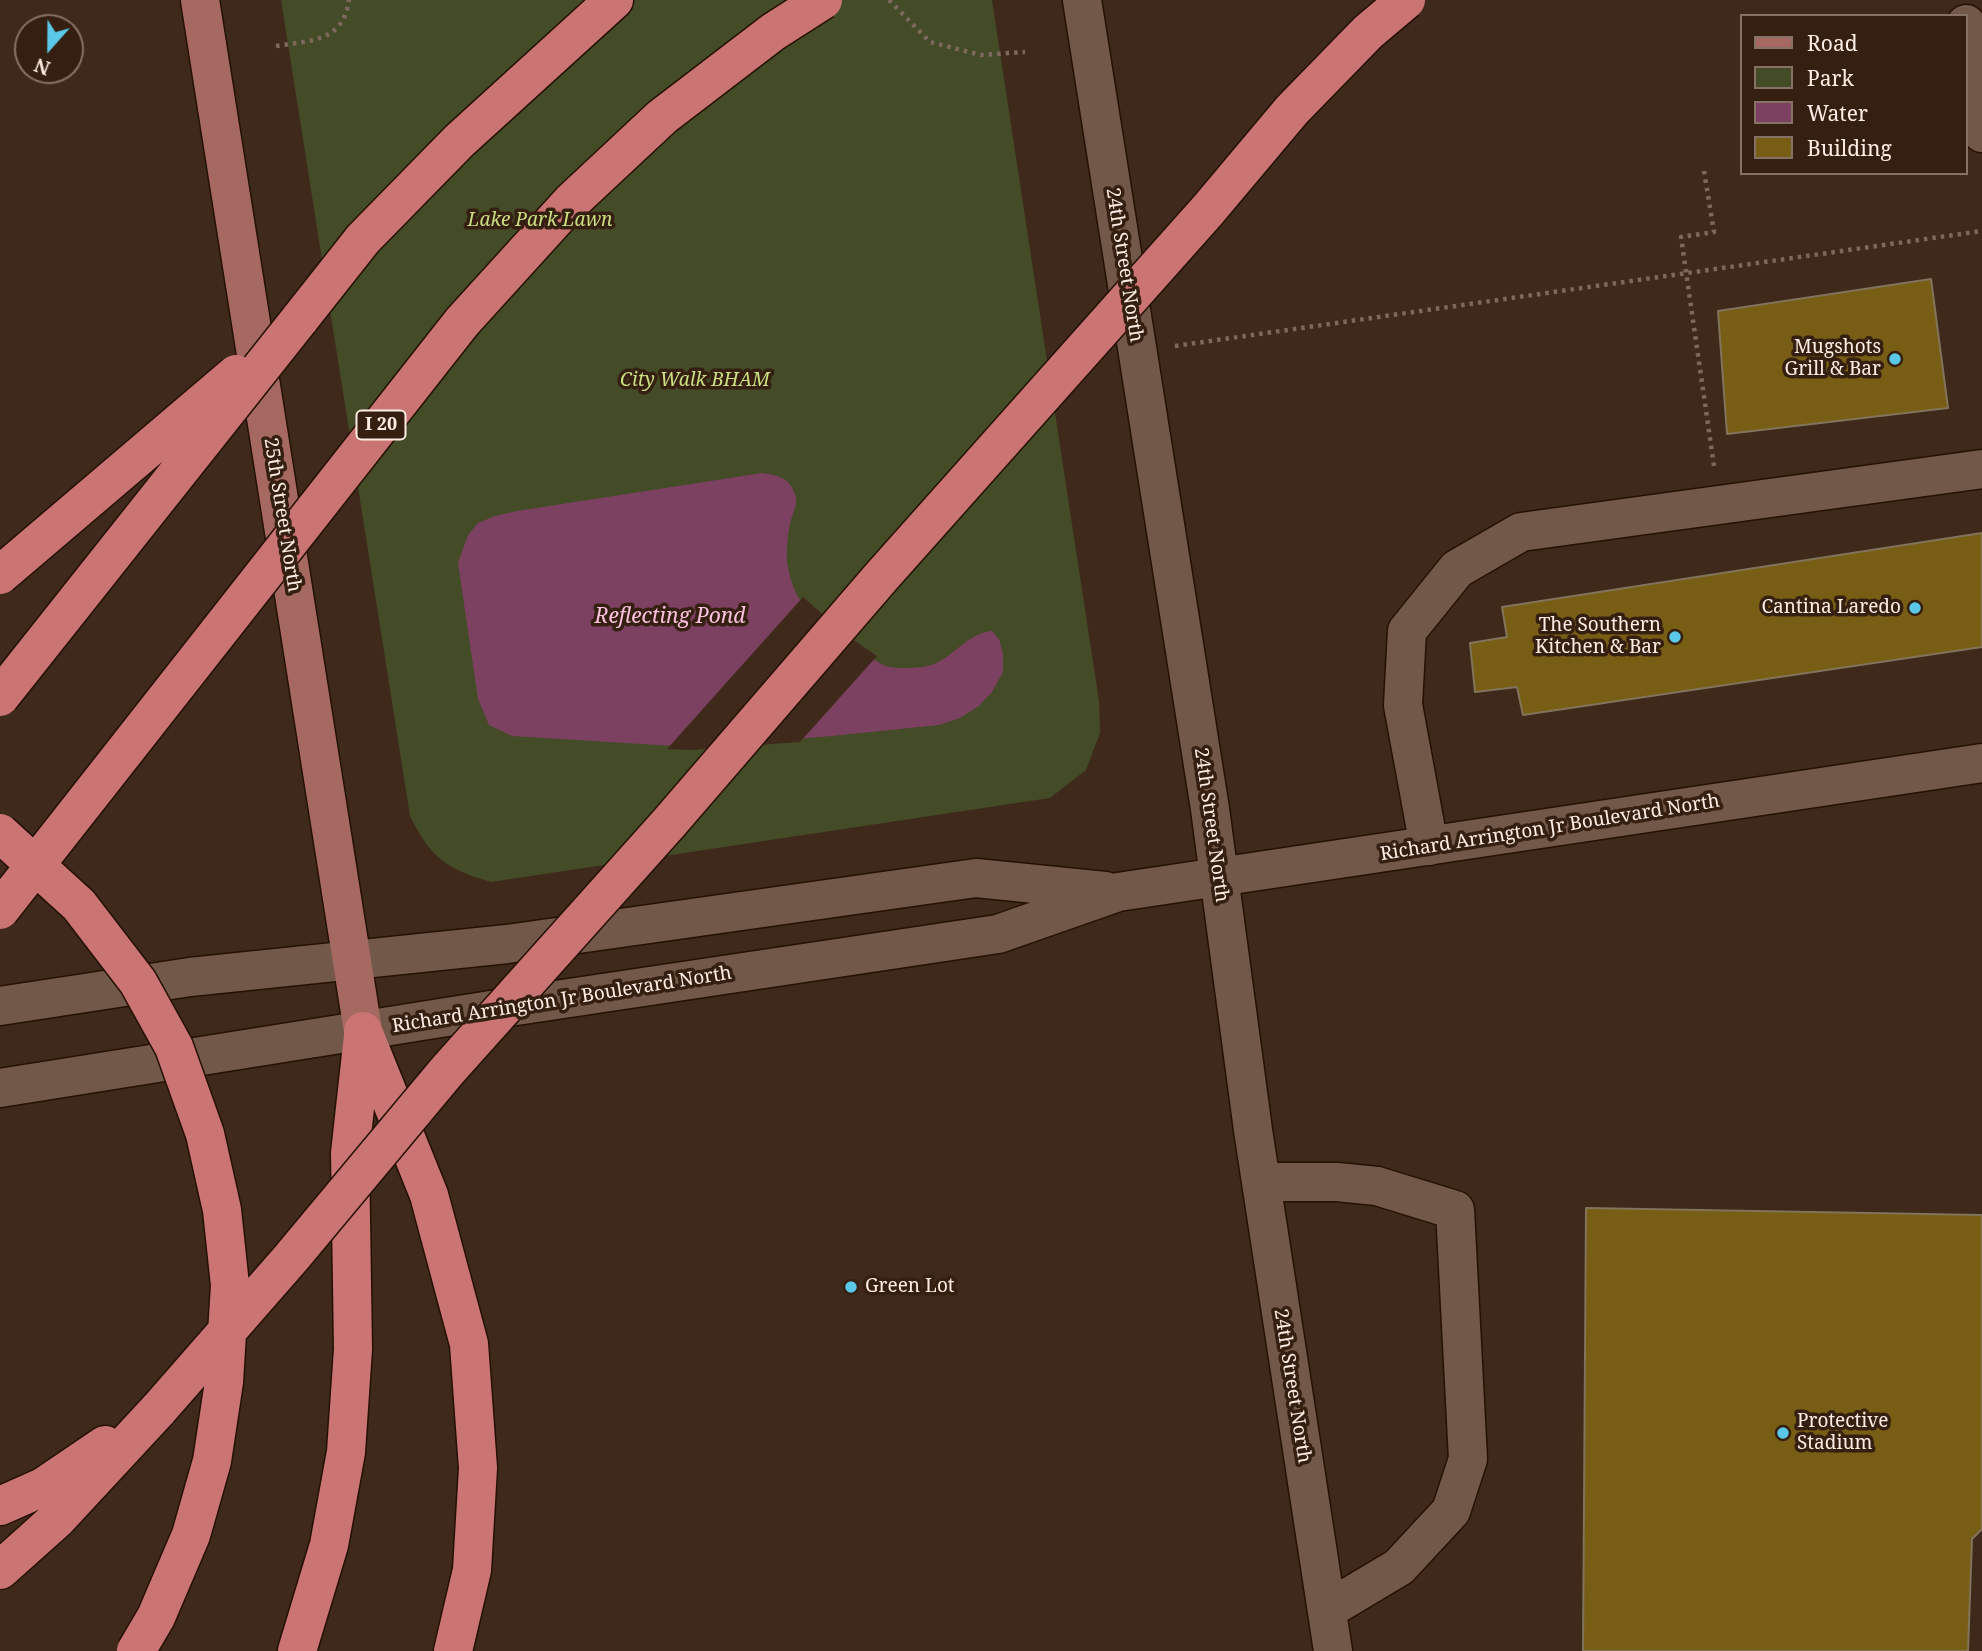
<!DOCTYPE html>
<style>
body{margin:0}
#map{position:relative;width:1982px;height:1651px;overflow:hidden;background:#3f291a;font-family:"Noto Serif",serif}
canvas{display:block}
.legend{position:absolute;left:1740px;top:14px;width:228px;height:161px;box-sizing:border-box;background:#351f11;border:2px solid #857165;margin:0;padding:9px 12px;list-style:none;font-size:21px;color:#fdede4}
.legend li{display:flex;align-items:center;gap:14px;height:35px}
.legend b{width:35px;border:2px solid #857165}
.north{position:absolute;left:14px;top:14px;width:70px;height:70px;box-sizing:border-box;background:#351f11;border:2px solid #857165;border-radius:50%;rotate:201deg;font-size:19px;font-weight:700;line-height:28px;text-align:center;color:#fdede4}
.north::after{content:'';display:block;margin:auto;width:24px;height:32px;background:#5ac8e6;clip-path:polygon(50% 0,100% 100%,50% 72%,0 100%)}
</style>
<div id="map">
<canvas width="1982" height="1651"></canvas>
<ul class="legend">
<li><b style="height:9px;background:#a66962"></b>Road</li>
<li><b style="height:19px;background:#434b27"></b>Park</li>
<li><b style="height:19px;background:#7c4161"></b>Water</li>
<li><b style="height:19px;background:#785d15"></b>Building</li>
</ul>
<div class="north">N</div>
</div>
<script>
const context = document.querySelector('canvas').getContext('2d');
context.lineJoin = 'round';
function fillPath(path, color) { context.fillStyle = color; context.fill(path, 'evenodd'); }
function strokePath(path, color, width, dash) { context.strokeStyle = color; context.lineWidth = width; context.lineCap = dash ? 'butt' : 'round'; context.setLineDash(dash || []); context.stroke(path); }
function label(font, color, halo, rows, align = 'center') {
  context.font = font + ' "Noto Serif",serif'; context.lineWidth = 7; context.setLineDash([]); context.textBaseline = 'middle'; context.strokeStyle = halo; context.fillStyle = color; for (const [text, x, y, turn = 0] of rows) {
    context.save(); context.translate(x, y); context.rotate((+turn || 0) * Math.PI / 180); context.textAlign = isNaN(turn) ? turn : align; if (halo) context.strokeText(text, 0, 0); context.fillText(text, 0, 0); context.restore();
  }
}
const green = new Path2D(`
 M 281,0 L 992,0 L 1099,701 L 1100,733 L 1086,770 L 1050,798 L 491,882 C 446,869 431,858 410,816 Z`);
const water = new Path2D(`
 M 762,473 C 777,475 789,477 795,494 C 799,505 792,513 790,524 C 788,532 786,553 787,561 C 788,571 793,588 798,597 C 806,610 871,660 886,666 C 894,669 914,668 923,667 C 953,662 963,634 992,631 L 999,639 L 1003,654 L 1003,672 L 992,692 L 979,706 L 960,718 L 939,725 L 832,736 L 690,747 L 512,736 L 489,725 L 478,699 L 458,563 L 468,535 L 478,523 L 495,516 L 517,511 Z`);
const pier = new Path2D(`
 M 803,597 L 845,634 L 877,656 L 800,742 L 690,750 L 667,749 Z`);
const building = new Path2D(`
 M 1931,279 L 1948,408 L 1727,434 L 1718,311 Z
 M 1982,533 L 1982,647 L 1523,715 L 1517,687 L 1475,692 L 1470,643 L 1507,637 L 1502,607 Z
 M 1586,1208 L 1982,1215 L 1982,1529 L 1972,1539 L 1968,1651 L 1583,1651 Z`);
const path = new Path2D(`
 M 889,0 L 930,42 L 981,55 L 1025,52
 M 276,46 C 312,40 343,42 349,0
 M 1704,171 L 1714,232 L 1681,237 L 1714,466
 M 1175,346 L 1982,231`);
const minor = new Path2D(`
 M 1082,0 L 1210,809 L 1253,1130 L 1333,1651
 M 1966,24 L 1982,133
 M 1429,846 L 1403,705 L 1407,631 L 1457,569 L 1521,532 L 1982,469
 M 0,1006 L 190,977 L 507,944 L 976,878 L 1105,891
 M 0,1088 L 516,1006 L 998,934 L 1118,892 L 1982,763
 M 1261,1182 L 1337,1182 L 1377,1186 L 1455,1210 L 1468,1459 L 1451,1511 L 1399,1567 L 1327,1610`);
const major = new Path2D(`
 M 200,0 L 363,1031`);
const highway = new Path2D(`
 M 299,320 L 363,239 L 459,141 L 614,0
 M 363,1031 L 429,1195 L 469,1344 L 478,1468 L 472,1570 L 453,1651
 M 0,1506 L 43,1487 L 105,1445
 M 0,1570 L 57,1519 L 159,1409
 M 297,1651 L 329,1545 L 346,1452 L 353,1349 L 350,1153 L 363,1036`);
const highwayBridge = new Path2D(`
 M 0,575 L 236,374
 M 0,697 L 299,320
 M 0,833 L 79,905 L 138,982 L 174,1047 L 205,1134 L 222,1210 L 230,1285 L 224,1382 L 212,1461 L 191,1535 L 156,1617 L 136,1651
 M 0,910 L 462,322 L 571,202 L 662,117 L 773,32 L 823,0
 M 159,1409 L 291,1258 L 447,1071 L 669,823 L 882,576 L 1208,210 L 1292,110 L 1368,32 L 1406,0`);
const markers = [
 [1895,359,7,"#5ac8e6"],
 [1915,608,7,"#5ac8e6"],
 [1675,637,7,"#5ac8e6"],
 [851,1287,7,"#5ac8e6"],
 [1783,1433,7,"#5ac8e6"]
];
const shields = [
 [381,425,49]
];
const shieldNames = [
 ["I 20",381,425]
];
const parkNames = [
 ["Lake Park Lawn",540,221],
 ["City Walk BHAM",695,381]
];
const streetNames = [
 ["24th Street North",1124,265,81],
 ["25th Street North",282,515,81],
 ["24th Street North",1211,825,82],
 ["Richard Arrington Jr Boulevard North",1550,828,-9],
 ["Richard Arrington Jr Boulevard North",562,1000,-9],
 ["24th Street North",1292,1386,81]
];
const poiNames = [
 ["Mugshots",1881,348],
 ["Grill & Bar",1881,370],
 ["Cantina Laredo",1901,608],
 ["The Southern",1661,626],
 ["Kitchen & Bar",1661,648],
 ["Green Lot",865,1287,"left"],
 ["Protective",1797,1422,"left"],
 ["Stadium",1797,1444,"left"]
];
const waterNames = [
 ["Reflecting Pond",670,617]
];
fillPath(green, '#434b27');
fillPath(water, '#7c4161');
fillPath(pier, '#3f291a');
fillPath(building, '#785d15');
strokePath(building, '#80745a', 2);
strokePath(minor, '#251104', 41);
strokePath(major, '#251104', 41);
strokePath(highway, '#251104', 41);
strokePath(path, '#7d695c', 4.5, [3.5, 5]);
strokePath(minor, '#715848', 38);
strokePath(major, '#a66962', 38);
strokePath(highway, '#ca7474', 38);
strokePath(highwayBridge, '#251104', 41, []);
strokePath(highwayBridge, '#ca7474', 38);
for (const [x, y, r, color] of markers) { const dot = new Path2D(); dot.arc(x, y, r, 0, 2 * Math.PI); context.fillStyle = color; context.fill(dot); strokePath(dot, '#351f11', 2.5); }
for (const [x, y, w] of shields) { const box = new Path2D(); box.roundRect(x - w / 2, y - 14.5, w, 29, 5); context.fillStyle = '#351f11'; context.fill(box); strokePath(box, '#fdede4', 2); }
label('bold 18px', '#fdede4', null, shieldNames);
label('italic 19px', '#c9df81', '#351f11', parkNames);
label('19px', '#fdede4', '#351f11', streetNames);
label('19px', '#fdede4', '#351f11', poiNames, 'right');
label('italic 21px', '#f9c1dd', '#351f11', waterNames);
</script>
